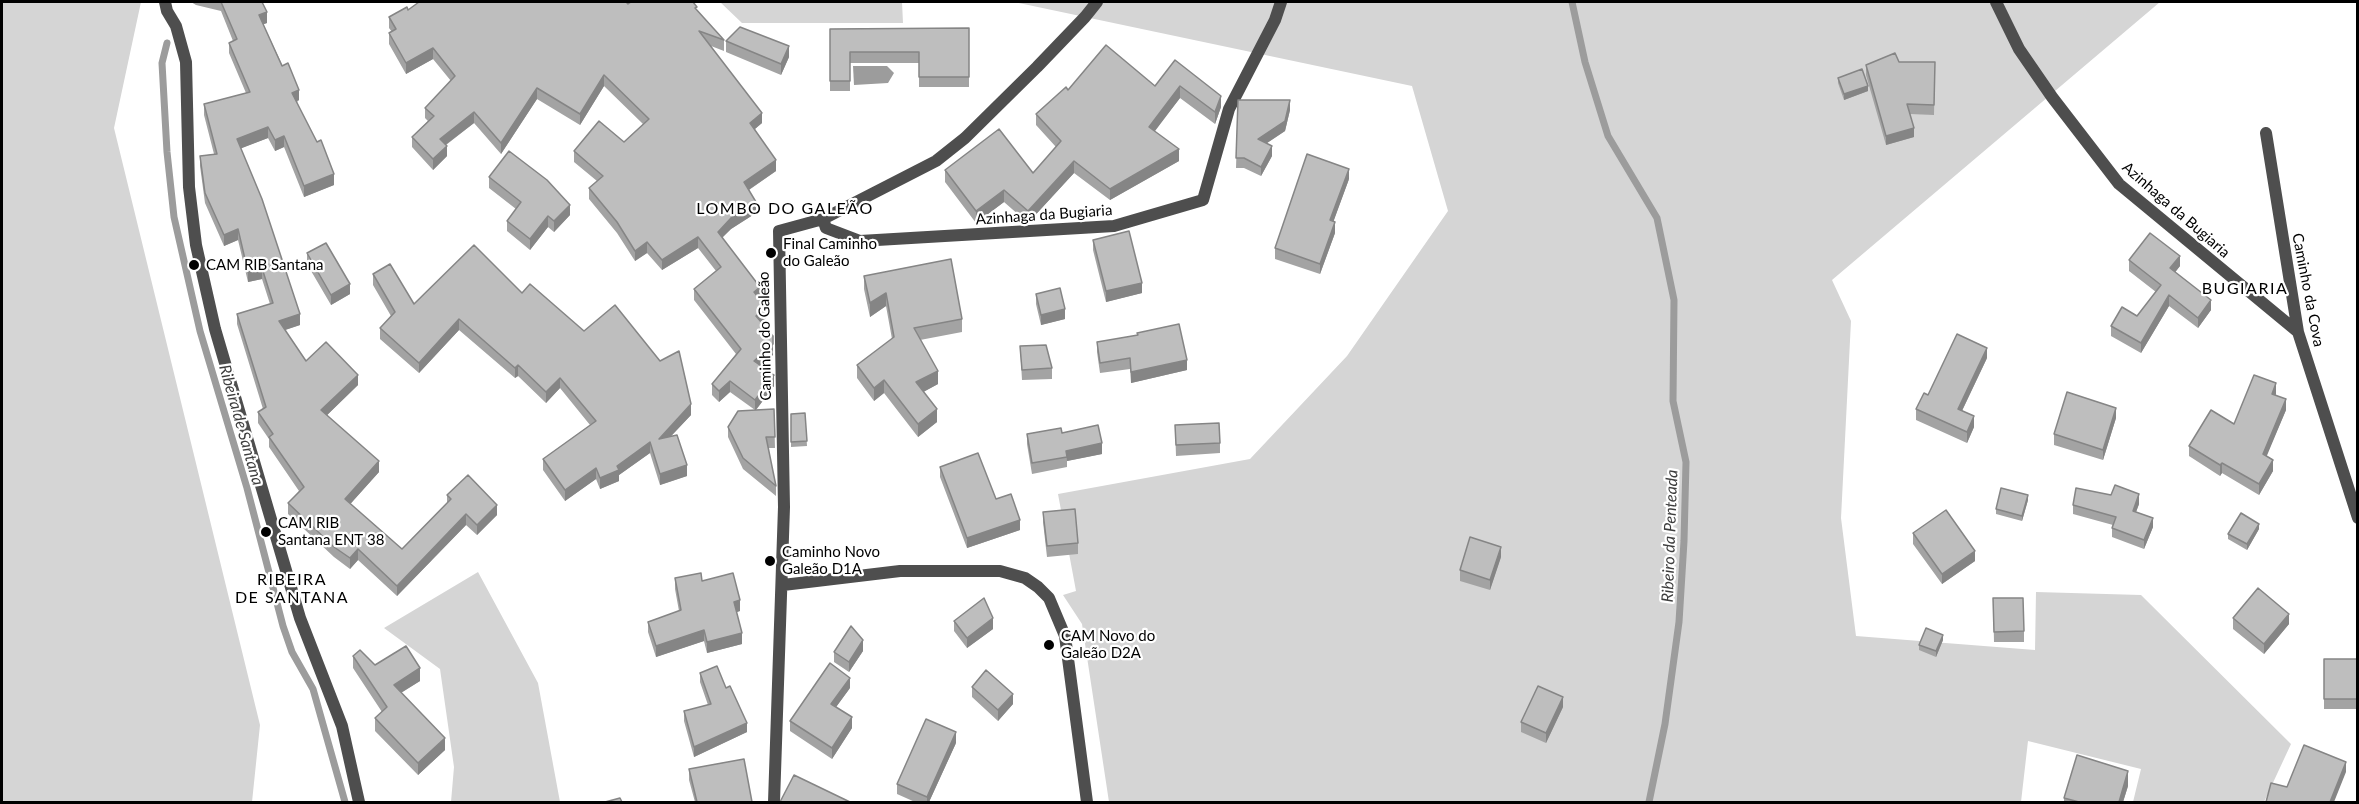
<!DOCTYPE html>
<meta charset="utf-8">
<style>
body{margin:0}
#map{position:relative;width:2359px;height:804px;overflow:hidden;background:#fff;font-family:Lato,sans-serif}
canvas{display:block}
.frame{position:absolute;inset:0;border:3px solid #000;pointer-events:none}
</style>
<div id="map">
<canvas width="2359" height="804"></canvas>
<div class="frame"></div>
</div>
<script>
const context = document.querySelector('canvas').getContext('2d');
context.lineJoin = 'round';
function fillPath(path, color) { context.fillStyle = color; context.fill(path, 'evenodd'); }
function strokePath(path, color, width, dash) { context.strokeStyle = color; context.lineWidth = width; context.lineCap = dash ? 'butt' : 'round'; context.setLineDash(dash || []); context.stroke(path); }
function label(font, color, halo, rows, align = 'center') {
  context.font = font + ' Lato,sans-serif'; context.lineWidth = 4.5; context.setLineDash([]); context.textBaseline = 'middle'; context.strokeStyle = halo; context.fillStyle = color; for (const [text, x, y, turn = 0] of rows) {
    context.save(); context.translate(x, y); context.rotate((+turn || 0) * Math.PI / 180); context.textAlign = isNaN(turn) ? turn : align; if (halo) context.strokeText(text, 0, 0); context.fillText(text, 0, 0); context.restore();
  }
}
const green = new Path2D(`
 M 2,2 L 141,2 L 114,128 L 260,725 L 252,802 L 2,802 Z
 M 720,2 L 902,2 L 903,23 L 742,23 Z
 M 1014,2 L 2160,2 L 1832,280 L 1851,321 L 1841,518 L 1856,636 L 2035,650 L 2036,592 L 2141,595 L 2291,744 L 2264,802 L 2133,802 L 2141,769 L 2028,741 L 2021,802 L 1109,802 L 1082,624 L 1063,595 L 1076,591 L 1058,494 L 1250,459 L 1347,356 L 1448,211 L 1412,86 Z
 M 478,572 L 538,683 L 560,802 L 451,802 L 454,767 L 440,669 L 384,628 Z`);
const water = new Path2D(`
 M 853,66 L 887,66 L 894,73 L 888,83 L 854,85 Z`);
const stream = new Path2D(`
 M 1572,2 L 1585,62 L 1608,136 L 1657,218 L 1674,300 L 1673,401 L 1686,462 L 1684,541 L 1679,622 L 1665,724 L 1649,802
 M 167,43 L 162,63 L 167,152 L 174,217 L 200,331 L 247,488 L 283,626 L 292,652 L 313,689 L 345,802`);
const minor = new Path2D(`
 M 165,2 L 167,11 L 176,26 L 186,62 L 189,187 L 196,245 L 215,329 L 300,618 L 342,726 L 359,802
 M 1996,2 L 2019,49 L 2052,97 L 2119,184 L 2298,332
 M 2266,133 L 2298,332 L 2358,518
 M 823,219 L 826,228 L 860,241 L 1114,226 L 1203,200 L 1229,109 L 1275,20 L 1281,2
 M 783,585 L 900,571 L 1000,571 L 1025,578 L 1038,587 L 1049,598 L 1065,636 L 1087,802
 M 774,802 L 784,507 L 779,231 L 823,219 L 936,161 L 965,138 L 1037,67 L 1085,17 L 1097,2`);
const wall = new Path2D(`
 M 191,2 L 262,2 L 267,23 L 263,24 L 299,100 L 297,102 L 334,185 L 304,197 L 284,147 L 275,151 L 268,138 L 241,148 L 300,325 L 285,330 L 306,361 L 358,385 L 327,415 L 379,472 L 350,504 L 402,549 L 447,503 L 447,495 L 497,515 L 477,535 L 466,525 L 397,596 L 358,560 L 350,569 L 334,557 L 288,514 L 288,503 L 299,491 L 269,447 L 269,439 L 258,423 L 258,412 L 263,409 L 237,324 L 237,314 L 270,304 L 262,279 L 248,282 L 238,240 L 224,246 L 205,203 L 200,166 L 200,156 L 214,154 L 204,115 L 204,104 L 246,93 L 229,53 L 229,43 L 233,41 L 221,11 L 196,5 Z
 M 628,4 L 697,10 L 724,40 L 724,51 L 711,46 L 762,123 L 755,129 L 776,171 L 749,190 L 756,213 L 731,229 L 722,237 L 760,298 L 759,299 L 766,318 L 761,322 L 773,355 L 760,366 L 774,386 L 756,410 L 774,409 L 775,448 L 768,448 L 776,486 L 776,496 L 743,469 L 728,437 L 728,427 L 755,410 L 730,392 L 719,402 L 712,395 L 712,384 L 736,354 L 694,300 L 694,289 L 716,271 L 698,248 L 662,270 L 647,253 L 635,261 L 617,233 L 589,199 L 589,188 L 597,181 L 574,162 L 574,151 L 624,142 L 643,124 L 604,86 L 580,125 L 537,99 L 501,154 L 474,123 L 446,145 L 447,156 L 433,170 L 412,147 L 412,137 L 428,121 L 425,118 L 425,108 L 451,81 L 433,59 L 406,74 L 389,44 L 389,33 L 392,32 L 389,28 L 389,17 L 408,10 Z
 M 969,28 L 969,87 L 919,87 L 919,63 L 850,63 L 850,91 L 830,91 L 830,29 Z
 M 726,41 L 789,57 L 781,75 L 726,52 Z
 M 1175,60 L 1221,107 L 1215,124 L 1180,98 L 1154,131 L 1179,161 L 1110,200 L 1074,173 L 1028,223 L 1004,202 L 976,223 L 945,182 L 945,170 L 1033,173 L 1056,147 L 1036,125 L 1036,114 L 1068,90 L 1155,86 Z
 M 1899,62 L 1935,62 L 1934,115 L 1910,114 L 1914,137 L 1886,145 L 1866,75 L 1866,65 Z
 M 1838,78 L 1868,91 L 1844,100 L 1838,83 Z
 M 1238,100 L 1290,110 L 1285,131 L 1267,143 L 1272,156 L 1261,176 L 1244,168 L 1236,168 Z
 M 489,177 L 570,215 L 554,232 L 548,227 L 530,250 L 507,231 L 507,221 L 516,209 L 489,188 Z
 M 1349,179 L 1333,222 L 1335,233 L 1320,274 L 1275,259 L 1275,248 Z
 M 1093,240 L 1142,293 L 1106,302 L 1093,250 Z
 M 307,253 L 350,294 L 331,305 L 307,264 Z
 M 2129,260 L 2180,266 L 2175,272 L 2211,310 L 2198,328 L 2169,306 L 2141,353 L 2111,336 L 2111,326 L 2137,316 L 2156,292 L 2129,271 Z
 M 373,274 L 414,304 L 522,293 L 584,331 L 691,415 L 671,436 L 687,476 L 660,485 L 650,453 L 619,475 L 619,481 L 600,489 L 596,479 L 565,501 L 543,470 L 543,459 L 590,425 L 560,388 L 546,403 L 518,376 L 515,378 L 459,330 L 419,373 L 380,339 L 380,328 L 391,316 L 373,285 Z
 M 864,276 L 962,319 L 962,332 L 920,340 L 938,384 L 923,392 L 937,422 L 918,437 L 884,393 L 874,401 L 857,378 L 857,365 L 892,339 L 886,306 L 870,317 L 864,289 Z
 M 1036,294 L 1065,319 L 1041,325 L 1036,304 Z
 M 1137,333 L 1187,370 L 1131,383 L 1130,369 L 1100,373 L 1097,352 L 1097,342 L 1137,336 Z
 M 1020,346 L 1052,368 L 1052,379 L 1022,380 Z
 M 1987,358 L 1962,411 L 1974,427 L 1967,443 L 1916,420 L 1916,409 L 1928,395 Z
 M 2276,394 L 2276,395 L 2286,410 L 2266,456 L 2273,471 L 2259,495 L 2222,473 L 2220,476 L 2189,456 L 2189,446 L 2234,424 Z
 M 805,413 L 807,446 L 791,447 L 791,414 Z
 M 2116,418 L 2103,460 L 2054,445 L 2054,434 Z
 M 1175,425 L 1220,443 L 1220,453 L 1176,456 Z
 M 1062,433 L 1102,454 L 1067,461 L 1067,467 L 1032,474 L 1027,444 L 1027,434 Z
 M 940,467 L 996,499 L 1020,530 L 967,548 L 940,477 Z
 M 2028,500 L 2022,521 L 1996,514 L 1996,509 Z
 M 2139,504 L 2136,512 L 2153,527 L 2144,549 L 2112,537 L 2112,528 L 2113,525 L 2073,514 L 2073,505 Z
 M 1043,512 L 1078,543 L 1078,554 L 1047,557 L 1043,522 Z
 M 2259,529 L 2247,550 L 2228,539 L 2228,534 Z
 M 1913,533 L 1975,561 L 1942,584 L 1913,544 Z
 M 1501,557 L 1490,590 L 1460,581 L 1460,570 Z
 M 675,578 L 702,581 L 740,611 L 736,612 L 742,644 L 707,653 L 704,641 L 656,657 L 648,632 L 648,622 L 679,611 L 675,589 Z
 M 1993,598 L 2024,631 L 2024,642 L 1994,642 Z
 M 2233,618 L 2289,624 L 2264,654 L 2233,629 Z
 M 954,621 L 993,629 L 967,648 L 954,631 Z
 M 1943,640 L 1936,657 L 1919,650 L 1919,645 Z
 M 863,651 L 849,672 L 834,662 L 834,652 Z
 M 353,656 L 375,665 L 420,681 L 401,693 L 445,750 L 418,775 L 375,731 L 375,718 L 382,712 L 353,668 Z
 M 2324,659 L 2358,659 L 2358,709 L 2324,709 Z
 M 700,673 L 726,688 L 747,732 L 694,757 L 684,721 L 684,711 L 708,705 L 700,682 Z
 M 972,687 L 1013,704 L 998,721 L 972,697 Z
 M 850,688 L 836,707 L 852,728 L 832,759 L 790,731 L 790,721 Z
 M 1563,707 L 1546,743 L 1521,732 L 1521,722 Z
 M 956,743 L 929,802 L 915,802 L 897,794 L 897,784 Z
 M 689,769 L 752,802 L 695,802 L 689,780 Z
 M 2128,786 L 2123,802 L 2064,802 L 2064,798 Z`);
const shadedWall = new Path2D(`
 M 267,12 L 267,23 L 259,26 L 259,15 Z
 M 789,46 L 789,57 L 781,75 L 781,64 Z
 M 433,48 L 433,59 L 406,74 L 406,63 Z
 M 604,75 L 604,86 L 580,125 L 580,114 Z
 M 1180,86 L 1180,98 L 1149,139 L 1149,127 Z
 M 1868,86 L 1868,91 L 1844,100 L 1844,94 Z
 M 537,88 L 537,99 L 501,154 L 501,143 Z
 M 299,90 L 299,100 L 292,103 L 292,93 Z
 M 1221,96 L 1221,107 L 1215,124 L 1215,112 Z
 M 1290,100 L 1290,110 L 1285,131 L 1258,149 L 1258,139 Z
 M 474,112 L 474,123 L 440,149 L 440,139 Z
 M 762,113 L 762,123 L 750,133 L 750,123 Z
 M 268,127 L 268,138 L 237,150 L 237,139 Z
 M 1914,128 L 1914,137 L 1886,145 L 1886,136 Z
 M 284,136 L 284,147 L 275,151 L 275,140 Z
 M 447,146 L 447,156 L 433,170 L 433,159 Z
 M 1272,146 L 1272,156 L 1261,176 L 1261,167 Z
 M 1179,149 L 1179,161 L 1110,200 L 1110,189 Z
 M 776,160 L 776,171 L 744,193 L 744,182 Z
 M 1074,161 L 1074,173 L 1028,223 L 1028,211 Z
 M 1349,169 L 1349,179 L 1330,231 L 1330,220 Z
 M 334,174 L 334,185 L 304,197 L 304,186 Z
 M 1004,190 L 1004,202 L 976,223 L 976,211 Z
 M 756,202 L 756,213 L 731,229 L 718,242 L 718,232 L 731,218 Z
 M 570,205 L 570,215 L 554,232 L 554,221 Z
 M 548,216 L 548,227 L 530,250 L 530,239 Z
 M 1335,222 L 1335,233 L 1320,274 L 1320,264 Z
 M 238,229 L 238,240 L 224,246 L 224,235 Z
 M 698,237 L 698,248 L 662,270 L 662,260 Z
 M 647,242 L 647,253 L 635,261 L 635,251 Z
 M 2180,256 L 2180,266 L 2170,279 L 2170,268 Z
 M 262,268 L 262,279 L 248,282 L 248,272 Z
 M 1142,283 L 1142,293 L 1106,302 L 1106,291 Z
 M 350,284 L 350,294 L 331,305 L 331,295 Z
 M 760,287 L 760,298 L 754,303 L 754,292 Z
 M 886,293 L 886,306 L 870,317 L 870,303 Z
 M 2169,295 L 2169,306 L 2141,353 L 2141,343 Z
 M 2211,300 L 2211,310 L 2198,328 L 2198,318 Z
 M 766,307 L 766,318 L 756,327 L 756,316 Z
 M 1065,309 L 1065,319 L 1041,325 L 1041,315 Z
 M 300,314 L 300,325 L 279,332 L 279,321 Z
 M 459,319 L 459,330 L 419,373 L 419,363 Z
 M 773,344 L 773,355 L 754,372 L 754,361 Z
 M 1987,348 L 1987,358 L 1958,419 L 1958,409 Z
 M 1187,360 L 1187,370 L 1131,383 L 1131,372 Z
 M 518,365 L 518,376 L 515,378 L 515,368 Z
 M 938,371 L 938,384 L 916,396 L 916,382 Z
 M 358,375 L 358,385 L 321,421 L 321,410 Z
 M 774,375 L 774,386 L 755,411 L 755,400 Z
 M 560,378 L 560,388 L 546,403 L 546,392 Z
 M 884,380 L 884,393 L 874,401 L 874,388 Z
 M 730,381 L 730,392 L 719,402 L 719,391 Z
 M 2276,383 L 2276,394 L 2272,404 L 2272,394 Z
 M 2286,399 L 2286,410 L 2263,465 L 2263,454 Z
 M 691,404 L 691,415 L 659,449 L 659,439 Z
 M 2116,408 L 2116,418 L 2103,460 L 2103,450 Z
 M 937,409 L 937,422 L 918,437 L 918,424 Z
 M 1974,416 L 1974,427 L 1967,443 L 1967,432 Z
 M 650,442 L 650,453 L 619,475 L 619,481 L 600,489 L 600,478 Z
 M 1102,443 L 1102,454 L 1067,461 L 1066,451 Z
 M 2273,460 L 2273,471 L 2259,495 L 2259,484 Z
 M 379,461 L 379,472 L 345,510 L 345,499 Z
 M 2222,463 L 2222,473 L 2220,476 L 2220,465 Z
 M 687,465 L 687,476 L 660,485 L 660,474 Z
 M 596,468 L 596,479 L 565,501 L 565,490 Z
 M 2139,494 L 2139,504 L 2133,520 L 2133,511 Z
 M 2028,495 L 2028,500 L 2022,521 L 2022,516 Z
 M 497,505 L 497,515 L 477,535 L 477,525 Z
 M 466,514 L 466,525 L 397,596 L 397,586 Z
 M 2153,518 L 2153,527 L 2144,549 L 2144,540 Z
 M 1020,520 L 1020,530 L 967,548 L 967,538 Z
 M 2259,524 L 2259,529 L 2247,550 L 2247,544 Z
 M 1501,547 L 1501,557 L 1490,590 L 1490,580 Z
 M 358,549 L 358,560 L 350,569 L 350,558 Z
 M 1975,551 L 1975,561 L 1942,584 L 1942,574 Z
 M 740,600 L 740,611 L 734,613 L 734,602 Z
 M 2289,614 L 2289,624 L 2264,654 L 2264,644 Z
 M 993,618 L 993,629 L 967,648 L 967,638 Z
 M 704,630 L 704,641 L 656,657 L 656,646 Z
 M 742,633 L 742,644 L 707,653 L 707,642 Z
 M 1943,635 L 1943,640 L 1936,657 L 1936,651 Z
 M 863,640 L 863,651 L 849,672 L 849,662 Z
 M 420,668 L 420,681 L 394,697 L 394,685 Z
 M 850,678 L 850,688 L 831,714 L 831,704 Z
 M 1013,694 L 1013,704 L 998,721 L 998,710 Z
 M 1563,697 L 1563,707 L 1546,743 L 1546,733 Z
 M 852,717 L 852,728 L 832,759 L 832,748 Z
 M 747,723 L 747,732 L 694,757 L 694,747 Z
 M 956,732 L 956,743 L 929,802 L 927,802 L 927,797 Z
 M 445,738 L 445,750 L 418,775 L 418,763 Z
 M 2346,762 L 2346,772 L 2334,802 L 2330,802 Z
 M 2128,771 L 2128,786 L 2123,802 L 2119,802 Z`);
const building = new Path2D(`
 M 221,2 L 262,2 L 267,12 L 259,15 L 282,66 L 288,63 L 299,90 L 292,93 L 317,142 L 321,140 L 334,174 L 304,186 L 284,136 L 275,140 L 268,127 L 237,139 L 262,199 L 300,314 L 279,321 L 306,361 L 326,342 L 358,375 L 321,410 L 379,461 L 345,499 L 402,549 L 451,499 L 447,495 L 468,475 L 497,505 L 477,525 L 466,514 L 397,586 L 358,549 L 350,558 L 334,547 L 288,503 L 304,487 L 269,437 L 273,434 L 258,412 L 266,407 L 237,314 L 273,303 L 262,268 L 248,272 L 238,229 L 224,235 L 205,193 L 200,156 L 217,154 L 204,104 L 250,92 L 229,43 L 237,39 Z
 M 419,2 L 626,2 L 628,4 L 631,2 L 693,2 L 697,7 L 695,8 L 724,40 L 699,31 L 762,113 L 750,123 L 776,160 L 744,182 L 756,202 L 731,218 L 718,232 L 760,287 L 754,292 L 766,307 L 756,316 L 773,336 L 773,344 L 754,361 L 774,375 L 755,400 L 730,381 L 719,391 L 712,384 L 741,349 L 694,289 L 721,267 L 698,237 L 662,260 L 647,242 L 635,251 L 617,222 L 589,188 L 603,176 L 574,151 L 599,121 L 624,142 L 649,119 L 604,75 L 580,114 L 537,88 L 501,143 L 474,112 L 440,139 L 447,146 L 433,159 L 412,137 L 434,116 L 425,108 L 455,76 L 433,48 L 406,63 L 389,33 L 396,29 L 389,17 L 407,7 L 408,10 Z
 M 740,27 L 789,46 L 781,64 L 726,41 Z
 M 969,28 L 969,77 L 919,77 L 919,52 L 850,52 L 850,81 L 830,81 L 830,29 Z
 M 1106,45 L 1155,86 L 1175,60 L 1221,96 L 1215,112 L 1180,86 L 1149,127 L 1179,149 L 1110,189 L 1074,161 L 1028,211 L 1004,190 L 976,211 L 945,170 L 999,129 L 1033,173 L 1061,141 L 1036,114 L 1066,87 L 1068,90 Z
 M 1895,53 L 1899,62 L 1935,62 L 1934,105 L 1907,104 L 1914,128 L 1886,136 L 1866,65 Z
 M 1862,69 L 1868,86 L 1844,94 L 1838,78 Z
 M 1238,100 L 1290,100 L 1285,121 L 1258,139 L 1272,146 L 1261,167 L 1244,158 L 1236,158 Z
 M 509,151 L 547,180 L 570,205 L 554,221 L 548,216 L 530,239 L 507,221 L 521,202 L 489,177 Z
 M 1307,154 L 1349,169 L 1330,220 L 1335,222 L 1320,264 L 1275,248 Z
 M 1129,231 L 1142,283 L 1106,291 L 1093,240 Z
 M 2150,233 L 2180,256 L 2170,268 L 2211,300 L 2198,318 L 2169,295 L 2141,343 L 2111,326 L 2122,307 L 2137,316 L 2161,285 L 2129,260 Z
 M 326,243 L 350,284 L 331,295 L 307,253 Z
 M 474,245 L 522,293 L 530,284 L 584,331 L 615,305 L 660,361 L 679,351 L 691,404 L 659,439 L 677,435 L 687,465 L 660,474 L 650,442 L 617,466 L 619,470 L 600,478 L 596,468 L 565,490 L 543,459 L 596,421 L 560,378 L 546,392 L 518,365 L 515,368 L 459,319 L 419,363 L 380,328 L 395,312 L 373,274 L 390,264 L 414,304 Z
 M 951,259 L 962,319 L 914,328 L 938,371 L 916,382 L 937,409 L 918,424 L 884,380 L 874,388 L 857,365 L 894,337 L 886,293 L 870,303 L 864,276 Z
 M 1060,288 L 1065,309 L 1041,315 L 1036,294 Z
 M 1179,324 L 1187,360 L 1131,372 L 1130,358 L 1100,363 L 1097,342 L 1138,335 L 1137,333 Z
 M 1957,334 L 1987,348 L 1958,409 L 1974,416 L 1967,432 L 1916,409 L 1924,393 L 1928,395 Z
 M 1046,345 L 1052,368 L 1022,370 L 1020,346 Z
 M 2254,375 L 2276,383 L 2272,394 L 2286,399 L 2263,454 L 2273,460 L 2259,484 L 2222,463 L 2220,465 L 2189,446 L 2211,410 L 2234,424 Z
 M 2067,392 L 2116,408 L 2103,450 L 2054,434 Z
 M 774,409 L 775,437 L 766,437 L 776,486 L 743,458 L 728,427 L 738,411 Z
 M 805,413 L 807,441 L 791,442 L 791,414 Z
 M 1219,423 L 1220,443 L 1176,445 L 1175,425 Z
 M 1098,425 L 1102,443 L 1066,451 L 1067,457 L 1032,463 L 1027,434 L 1061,428 L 1062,433 Z
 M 978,453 L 996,499 L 1011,494 L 1020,520 L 967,538 L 940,467 Z
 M 2115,485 L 2139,494 L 2133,511 L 2153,518 L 2144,540 L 2112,528 L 2116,517 L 2073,505 L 2076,488 L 2111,495 Z
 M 2001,488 L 2028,495 L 2022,516 L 1996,509 Z
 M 1075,509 L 1078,543 L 1047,546 L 1043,512 Z
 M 1946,510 L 1975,551 L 1942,574 L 1913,533 Z
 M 2241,513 L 2259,524 L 2247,544 L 2228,534 Z
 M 1470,537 L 1501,547 L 1490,580 L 1460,570 Z
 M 701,573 L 702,581 L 733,573 L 740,600 L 734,602 L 742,633 L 707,642 L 704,630 L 656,646 L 648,622 L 681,610 L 675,578 Z
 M 2258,588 L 2289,614 L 2264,644 L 2233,618 Z
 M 984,598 L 993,618 L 967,638 L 954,621 Z
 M 1993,598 L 2023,598 L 2024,631 L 1994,632 Z
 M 851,626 L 863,640 L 849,662 L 834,652 Z
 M 1926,628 L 1943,635 L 1936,651 L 1919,645 Z
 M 406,646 L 420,668 L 394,685 L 445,738 L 418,763 L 375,718 L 387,707 L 353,656 L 360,650 L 375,665 Z
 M 2324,659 L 2358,659 L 2358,699 L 2324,699 Z
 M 830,663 L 850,678 L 831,704 L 852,717 L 832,748 L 790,721 Z
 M 717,666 L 726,688 L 730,686 L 747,723 L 694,747 L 684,711 L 711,704 L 700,673 Z
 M 986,670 L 1013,694 L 998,710 L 972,687 Z
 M 1538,686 L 1563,697 L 1546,733 L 1521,722 Z
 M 926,719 L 956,732 L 927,797 L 897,784 Z
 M 2304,745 L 2346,762 L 2330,802 L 2266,802 L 2271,783 L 2287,787 Z
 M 2077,755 L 2128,771 L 2119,802 L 2079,802 L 2064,798 Z
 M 744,759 L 752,802 L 697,802 L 689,769 Z
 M 794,775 L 850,802 L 780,802 Z
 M 620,798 L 622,802 L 605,802 Z`);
const markers = [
 [771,253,6,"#000"],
 [194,265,6,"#000"],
 [266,532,6,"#000"],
 [770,561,6,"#000"],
 [1049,645,6,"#000"]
];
const streetNames = [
 ["Azinhaga da Bugiaria",2176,210,41],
 ["Azinhaga da Bugiaria",1044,215,-4],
 ["Caminho da Cova",2308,290,79],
 ["Caminho do Galeão",765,336,-91]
];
const poiNames = [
 ["Final Caminho",783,244],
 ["do Galeão",783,261],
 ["CAM RIB Santana",206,265],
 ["CAM RIB",278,523],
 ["Santana ENT 38",278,540],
 ["Caminho Novo",782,552],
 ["Galeão D1A",782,569],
 ["CAM Novo do",1061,636],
 ["Galeão D2A",1061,653]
];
const neighbourhoodNames = [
 ["LOMBO DO GALEÃO",785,209],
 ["BUGIARIA",2245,289],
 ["RIBEIRA",292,580],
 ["DE SANTANA",292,598]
];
const waterNames = [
 ["Ribeira de Santana",241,425,74],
 ["Ribeiro da Penteada",1670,536,-88]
];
fillPath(green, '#d5d5d5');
fillPath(water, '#9c9c9c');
strokePath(stream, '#9c9c9c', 7);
strokePath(minor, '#4e4e4e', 12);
fillPath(wall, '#a3a3a3');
fillPath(shadedWall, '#858585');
fillPath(building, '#bebebe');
strokePath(building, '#858585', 1.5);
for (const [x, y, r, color] of markers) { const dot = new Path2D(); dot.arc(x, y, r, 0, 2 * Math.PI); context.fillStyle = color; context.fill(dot); strokePath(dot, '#fff', 2); }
label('15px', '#000', '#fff', streetNames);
label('15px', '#000', '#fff', poiNames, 'left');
context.letterSpacing = '1.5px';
label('16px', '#000', '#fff', neighbourhoodNames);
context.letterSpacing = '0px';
label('italic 16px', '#3d3d3d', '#fff', waterNames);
</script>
